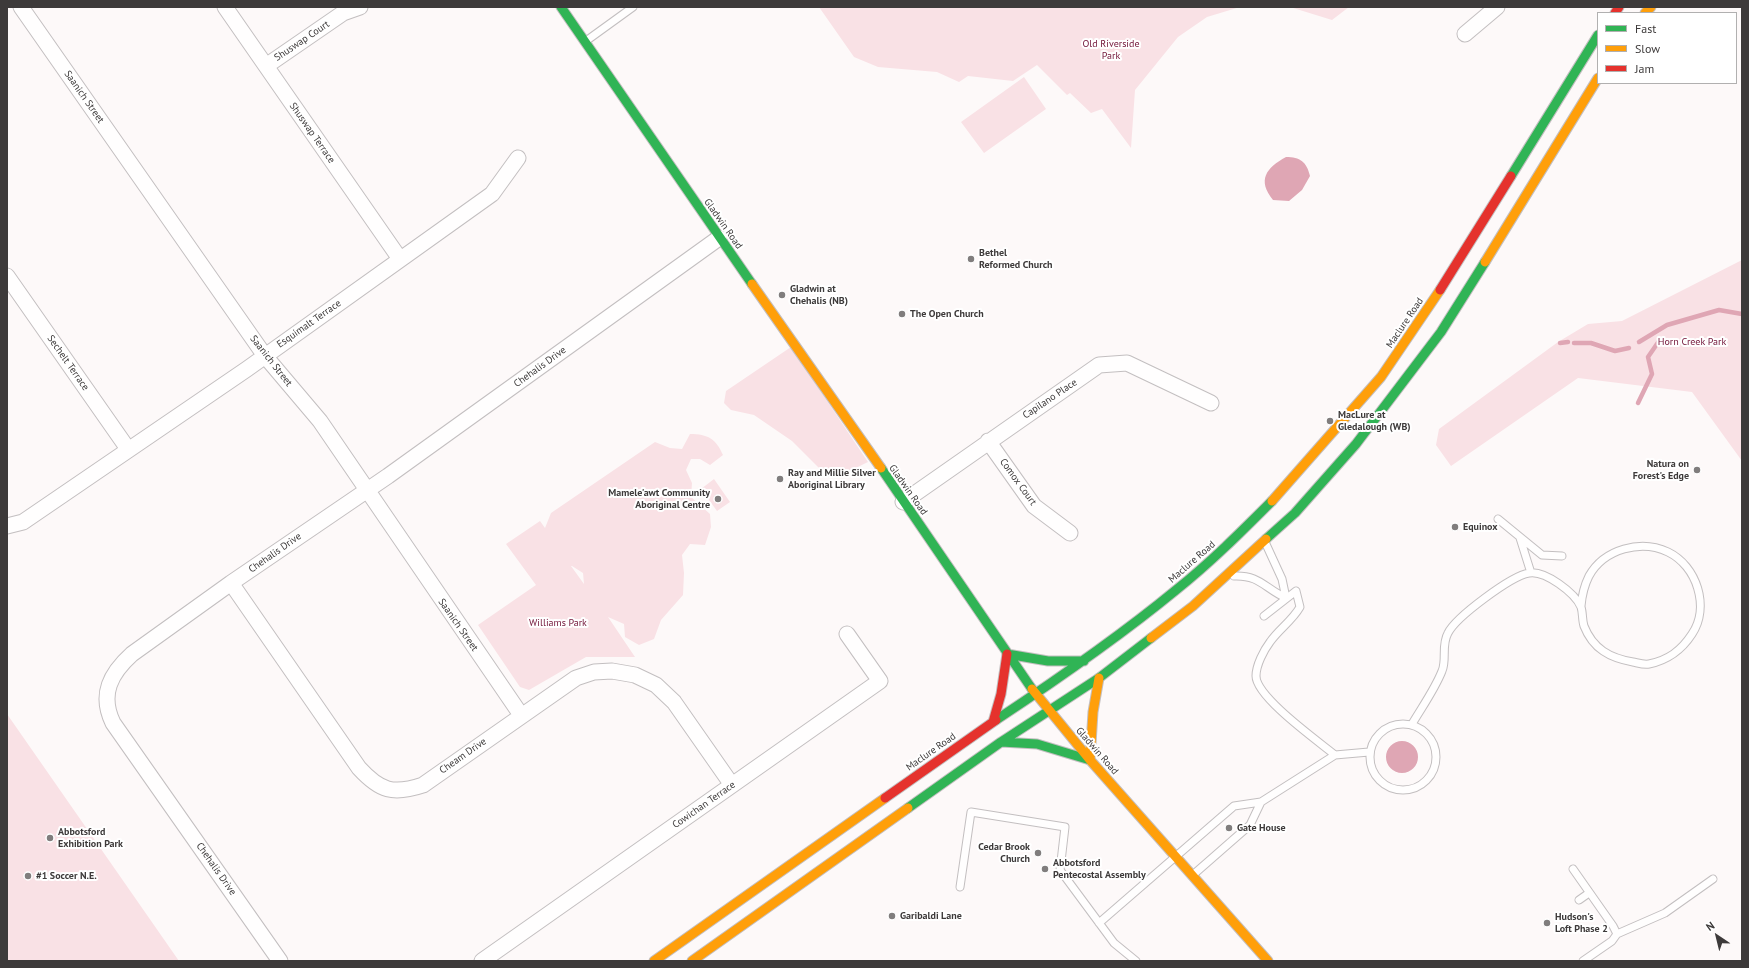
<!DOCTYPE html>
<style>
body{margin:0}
#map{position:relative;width:1749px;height:968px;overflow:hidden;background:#fdf9f9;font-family:"PT Sans",sans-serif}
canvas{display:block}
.frame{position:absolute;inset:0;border:8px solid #3d3a3a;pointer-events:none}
.legend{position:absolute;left:1597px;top:12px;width:140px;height:72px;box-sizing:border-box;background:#fff;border:1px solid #b1b0b0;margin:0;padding:5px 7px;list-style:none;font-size:12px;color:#3d3a3a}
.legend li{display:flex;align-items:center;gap:8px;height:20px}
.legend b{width:20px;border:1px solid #b1b0b0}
.north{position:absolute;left:1697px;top:916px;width:40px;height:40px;-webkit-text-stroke:3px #fff;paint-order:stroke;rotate:325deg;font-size:11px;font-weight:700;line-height:16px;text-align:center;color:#3d3a3a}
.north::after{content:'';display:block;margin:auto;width:14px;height:18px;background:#3d3a3a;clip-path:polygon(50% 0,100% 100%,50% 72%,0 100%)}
</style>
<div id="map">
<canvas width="1749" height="968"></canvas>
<div class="frame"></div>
<ul class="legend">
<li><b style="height:5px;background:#30b455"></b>Fast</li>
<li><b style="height:5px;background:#ff9f0a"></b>Slow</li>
<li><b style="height:5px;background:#e5322d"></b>Jam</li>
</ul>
<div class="north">N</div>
</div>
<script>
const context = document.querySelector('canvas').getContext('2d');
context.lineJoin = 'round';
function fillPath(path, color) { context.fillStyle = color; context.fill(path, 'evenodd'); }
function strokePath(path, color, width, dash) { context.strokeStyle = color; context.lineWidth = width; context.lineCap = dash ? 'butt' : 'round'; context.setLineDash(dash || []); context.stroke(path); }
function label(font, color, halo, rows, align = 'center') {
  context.font = font + ' "PT Sans",sans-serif'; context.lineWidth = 4; context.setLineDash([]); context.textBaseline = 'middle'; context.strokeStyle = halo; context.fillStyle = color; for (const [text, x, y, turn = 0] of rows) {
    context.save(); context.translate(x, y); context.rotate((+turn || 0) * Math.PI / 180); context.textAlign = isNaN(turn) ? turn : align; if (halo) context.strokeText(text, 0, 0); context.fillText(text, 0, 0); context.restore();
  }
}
const green = new Path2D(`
 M 819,7 L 1240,7 L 1207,17 L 1178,37 L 1135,90 L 1131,148 L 1102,109 L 1091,113 L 1070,93 L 1067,95 L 1037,65 L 1013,81 L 968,76 L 959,82 L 937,72 L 878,67 L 854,57 Z
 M 1290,7 L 1349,7 L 1332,20 Z
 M 1024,77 L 1046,109 L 984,153 L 961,122 Z
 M 1742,260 L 1742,461 L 1692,392 L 1578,378 L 1451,466 L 1436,445 L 1439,429 L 1558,342 L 1588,324 L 1622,321 Z
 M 791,347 L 868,462 L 837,477 L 824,473 L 792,441 L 754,415 L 731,410 L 724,403 L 726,391 Z
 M 690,434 C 708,434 716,439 723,455 L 710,465 L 700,459 L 691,459 L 686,470 L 692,483 L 691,497 L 710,514 L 711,527 L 705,545 L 690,544 L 682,555 L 684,573 L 683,595 L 661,620 L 654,639 L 639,645 L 625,637 L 624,624 L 608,617 L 635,657 L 586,657 L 529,690 L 520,687 L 478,625 L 536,585 L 506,544 L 540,521 L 545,528 L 551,513 L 655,442 L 670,448 L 682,449 ZM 572,566 L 583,573 L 584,584 L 571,566 Z
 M 714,479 L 730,502 L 717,511 L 701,489 Z
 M 7,714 L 179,961 L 7,961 Z`);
const water = new Path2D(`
 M 1286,157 C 1300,157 1307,162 1310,176 L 1302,190 L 1289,201 L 1273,200 C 1257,180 1266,168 1286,157 Z
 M1386 757a16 16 0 1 1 32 0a16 16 0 1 1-32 0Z`);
const stream = new Path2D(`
 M 1639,342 L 1667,325 L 1719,310 L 1742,314
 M 1560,343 L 1568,342
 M 1574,343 L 1591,343 L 1615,351 L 1629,348
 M 1638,403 L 1652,374 L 1648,357 L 1659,341`);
const lane = new Path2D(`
 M 586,41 L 633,7
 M 1498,519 L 1542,555 L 1562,556
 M 1520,538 L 1531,573
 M 1265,542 L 1282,579 L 1286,598
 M 1234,576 C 1260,575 1264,588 1286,598
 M 1264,616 L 1296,591 L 1300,607 C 1292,621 1279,629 1270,642 C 1264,650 1256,665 1256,676 C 1256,697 1318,741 1335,755
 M1370 757a33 33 0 1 1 66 0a33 33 0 1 1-66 0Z
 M 1412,724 C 1422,707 1435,689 1442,671 C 1447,660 1441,645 1448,633 C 1456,617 1511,576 1529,573 C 1545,570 1575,593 1581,607 C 1583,613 1582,620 1584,626 C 1593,649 1610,658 1633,662 C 1638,663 1644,665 1649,664 C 1668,660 1681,651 1692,634 C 1710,607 1697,566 1668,552 C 1641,539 1604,549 1589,576 C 1584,586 1582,595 1581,606
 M 1573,869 L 1613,926 L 1617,934 L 1612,941 L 1583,961
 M 1194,874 L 1250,825 L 1261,802
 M 960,887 L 971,812 L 1065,827 L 1060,870 L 1114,943 L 1136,961
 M 1579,900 L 1589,893
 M 1099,923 L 1234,806 L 1261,802 L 1335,755 L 1369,752
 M 1617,934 L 1665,913 L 1713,879`);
const street = new Path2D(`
 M 21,7 L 265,356 L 320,421 L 521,715
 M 225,7 L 400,259
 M 1465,34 L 1497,7
 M 266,66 L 343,13 L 360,7
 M 7,276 L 128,449
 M 988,441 L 1034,506 L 1070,533
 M 903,502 L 1099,365 L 1127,363 L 1211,403
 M 7,526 L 23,522 L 247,369 L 492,194 L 518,158
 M 231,583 L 359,768 C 380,791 393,795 423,785 L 576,678 L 594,672 L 612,671 L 635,675 L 656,685 L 674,702 L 732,785
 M 280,961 L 113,723 C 99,694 111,673 132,654 L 231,583 L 388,476 L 719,238
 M 482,961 L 880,681 L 847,634`);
const fast = new Path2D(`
 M 561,7 L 752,284
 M 1511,176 L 1598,35
 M 881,468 L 1032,689
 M 1266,539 L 1295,513 L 1356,444 L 1441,332 L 1485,262
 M 1007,654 L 1048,661 L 1084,661
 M 996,720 C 1058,679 1119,637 1176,590 C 1210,563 1241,532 1272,501
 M 1001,742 L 1037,744 L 1090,760
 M 908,808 L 1001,742 L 1099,678 L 1151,638`);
const slow = new Path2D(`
 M 1645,13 L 1651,7
 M 1485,262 L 1598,78
 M 752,284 L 881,468
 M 1272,501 L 1381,377 L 1440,290
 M 1151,638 L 1193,606 L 1266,539
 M 1032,689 L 1090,760 L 1268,961
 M 1090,760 L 1093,712 L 1099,678
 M 654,961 L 885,798
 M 692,961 L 908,808`);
const jam = new Path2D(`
 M 1615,13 L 1619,7
 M 1440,290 L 1511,176
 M 993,722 L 1001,694 L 1007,654
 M 885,798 L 996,720`);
const markers = [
 [971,259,4,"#807d7d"],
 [782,295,4,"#807d7d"],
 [902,314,4,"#807d7d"],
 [1330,421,4,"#807d7d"],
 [1697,470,4,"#807d7d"],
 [780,479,4,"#807d7d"],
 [718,499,4,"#807d7d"],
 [1455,527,4,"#807d7d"],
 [1229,828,4,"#807d7d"],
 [50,838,4,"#807d7d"],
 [1038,853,4,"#807d7d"],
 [1045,869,4,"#807d7d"],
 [28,876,4,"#807d7d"],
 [892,916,4,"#807d7d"],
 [1547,923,4,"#807d7d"]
];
const streetNames = [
 ["Shuswap Court",302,41,-34],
 ["Saanich Street",84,97,55],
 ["Shuswap Terrace",312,133,55],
 ["Gladwin Road",723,224,55],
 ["Maclure Road",1405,323,-56],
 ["Esquimalt Terrace",309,324,-35],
 ["Saanich Street",271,361,52],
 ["Sechelt Terrace",68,363,55],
 ["Chehalis Drive",540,367,-36],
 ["Capilano Place",1050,399,-34],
 ["Comox Court",1018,482,54],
 ["Gladwin Road",908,490,55],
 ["Chehalis Drive",275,553,-35],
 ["Maclure Road",1192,562,-41],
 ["Saanich Street",458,625,55],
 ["Gladwin Road",1097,751,49],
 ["Maclure Road",931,752,-35],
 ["Cheam Drive",463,756,-35],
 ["Cowichan Terrace",704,805,-35],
 ["Chehalis Drive",216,869,55]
];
const parkNames = [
 ["Old Riverside",1111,44],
 ["Park",1111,56],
 ["Horn Creek Park",1692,342],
 ["Williams Park",558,623]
];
const poiNames = [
 ["Bethel",979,253],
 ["Reformed Church",979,265],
 ["Gladwin at",790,289],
 ["Chehalis (NB)",790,301],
 ["The Open Church",910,314],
 ["MacLure at",1338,415],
 ["Gledalough (WB)",1338,427],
 ["Natura on",1689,464,"right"],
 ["Forest's Edge",1689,476,"right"],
 ["Ray and Millie Silver",788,473],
 ["Aboriginal Library",788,485],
 ["Mamele'awt Community",710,493,"right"],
 ["Aboriginal Centre",710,505,"right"],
 ["Equinox",1463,527],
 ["Gate House",1237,828],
 ["Abbotsford",58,832],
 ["Exhibition Park",58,844],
 ["Cedar Brook",1030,847,"right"],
 ["Church",1030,859,"right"],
 ["Abbotsford",1053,863],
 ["Pentecostal Assembly",1053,875],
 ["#1 Soccer N.E.",36,876],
 ["Garibaldi Lane",900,916],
 ["Hudson's",1555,917],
 ["Loft Phase 2",1555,929]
];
fillPath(green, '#f9e1e5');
fillPath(water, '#dfa6b4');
strokePath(stream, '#dfa6b4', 4.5);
strokePath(lane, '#c3bfc0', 9);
strokePath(street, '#c3bfc0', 17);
strokePath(fast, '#c3bfc0', 11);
strokePath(slow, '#c3bfc0', 11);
strokePath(jam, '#c3bfc0', 11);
strokePath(lane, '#fffefe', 7);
strokePath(street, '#fffefe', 15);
strokePath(fast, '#30b455', 9);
strokePath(slow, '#ff9f0a', 9);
strokePath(jam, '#e5322d', 9);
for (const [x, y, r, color] of markers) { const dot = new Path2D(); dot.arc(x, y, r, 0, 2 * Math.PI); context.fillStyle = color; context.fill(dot); strokePath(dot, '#fff', 1.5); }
label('10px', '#3d3a3a', '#fff', streetNames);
label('10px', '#711337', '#fff', parkNames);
label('bold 10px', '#3d3a3a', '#fff', poiNames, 'left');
</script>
